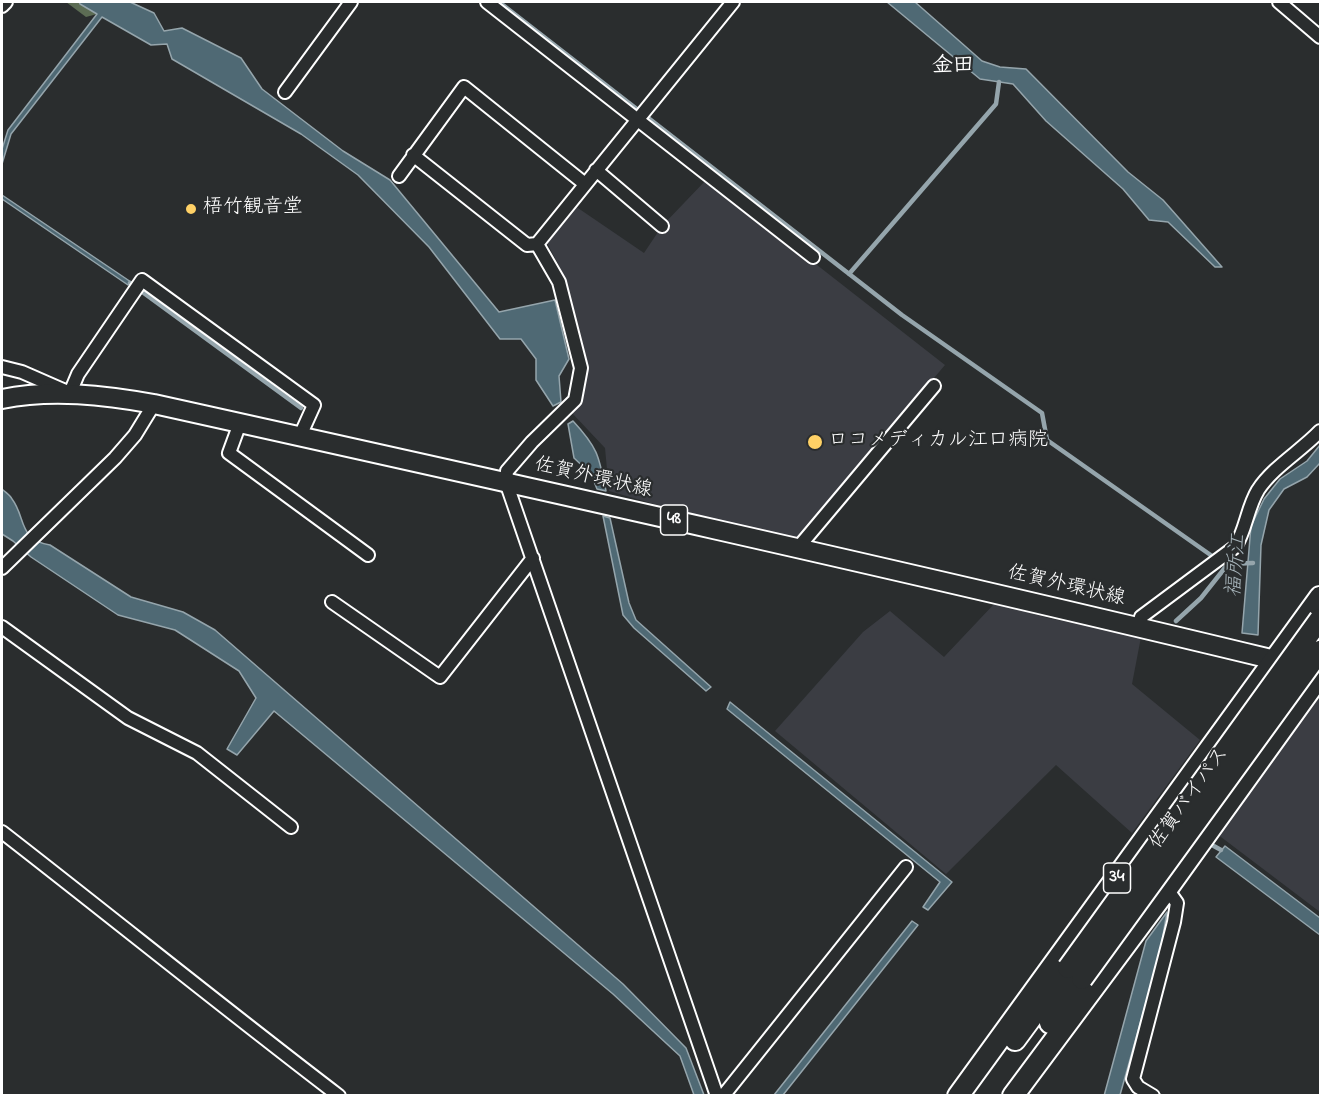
<!DOCTYPE html>
<meta charset="utf-8">
<style>
body{margin:0}
#map{position:relative;width:1322px;height:1097px;overflow:hidden;background:#2a2d2e;font-family:"Indie Flower",sans-serif}
canvas{display:block}
.frame{position:absolute;inset:0;border:3px solid #fff;pointer-events:none}
</style>
<div id="map">
<canvas width="1322" height="1097"></canvas>
<div class="frame"></div>
</div>
<script>
const context = document.querySelector('canvas').getContext('2d');
context.lineJoin = 'round';
function fillPath(path, color) { context.fillStyle = color; context.fill(path, 'evenodd'); }
function strokePath(path, color, width, dash) { context.strokeStyle = color; context.lineWidth = width; context.lineCap = dash ? 'butt' : 'round'; context.setLineDash(dash || []); context.stroke(path); }
function label(font, color, halo, rows, align = 'center') {
  context.font = font + ' "Indie Flower","Klee One",sans-serif'; context.lineWidth = 4.5; context.setLineDash([]); context.textBaseline = 'middle'; context.strokeStyle = halo; context.fillStyle = color; for (const [text, x, y, turn = 0] of rows) {
    context.save(); context.translate(x, y); context.rotate((+turn || 0) * Math.PI / 180); context.textAlign = isNaN(turn) ? turn : align; if (halo) context.strokeText(text, 0, 0); context.fillText(text, 0, 0); context.restore();
  }
}
const built = new Path2D(`
 M 707,179 L 945,365 L 797,540 L 682,512 L 609,491 L 605,448 L 572,413 L 581,401 L 588,367 L 565,277 L 546,241 L 575,206 L 644,253 L 662,226 Z
 M 995,603 L 1048,618 L 1141,637 L 1132,684 L 1200,740 L 1132,833 L 1056,765 L 946,874 L 775,731 L 863,632 L 890,611 L 944,657 Z
 M 1320,695 L 1320,912 L 1217,834 L 1313,700 Z`);
const green = new Path2D(`
 M 66,2 L 79,2 L 80,4 L 97,14 L 86,17 Z`);
const water = new Path2D(`
 M 79,2 L 130,2 L 154,13 L 164,31 L 182,28 L 241,58 L 262,89 L 343,151 L 390,180 L 499,312 L 555,300 L 569,359 L 559,376 L 561,402 L 553,406 L 536,380 L 536,359 L 521,339 L 500,339 L 429,247 L 358,175 L 301,134 L 172,59 L 167,44 L 151,45 L 102,17 L 11,134 L 2,164 L 2,149 L 8,130 L 97,14 L 80,4 Z
 M 887,2 L 915,2 L 982,61 L 1000,67 L 1026,69 L 1128,172 L 1163,200 L 1222,267 L 1215,267 L 1168,222 L 1149,220 L 1123,189 L 1046,121 L 1013,84 L 980,79 Z
 M 2,195 L 131,282 L 128,285 L 2,199 Z
 M 573,421 C 598,448 599,456 606,491 L 597,489 L 591,474 L 574,458 L 568,424 Z
 M 1320,445 L 1320,463 L 1307,477 L 1284,489 L 1269,510 L 1261,545 L 1258,635 L 1242,633 L 1251,526 L 1264,499 L 1280,479 L 1307,461 Z
 M 2,489 C 5,492 10,495 12,499 C 26,517 18,540 50,545 L 131,597 L 183,612 L 215,630 L 623,984 L 686,1048 L 704,1095 L 694,1095 L 680,1056 L 613,994 L 274,711 L 237,755 L 227,749 L 256,698 L 239,671 L 175,630 L 118,615 L 31,557 L 13,541 L 2,534 Z
 M 603,516 L 610,518 L 629,603 L 636,620 L 711,687 L 706,691 L 634,628 L 623,615 Z
 M 730,702 L 952,882 L 928,910 L 923,907 L 940,882 L 727,709 Z
 M 1225,846 L 1320,918 L 1320,935 L 1216,857 Z
 M 1167,912 L 1160,953 L 1120,1095 L 1104,1096 L 1146,941 Z
 M 912,921 L 918,925 L 783,1095 L 774,1095 Z`);
const stream = new Path2D(`
 M 499,2 L 902,315 L 1042,413 L 1047,440 L 1212,556
 M 849,274 L 996,104 L 999,82
 M 130,283 L 301,408
 M 1176,621 L 1201,598 L 1228,564 L 1253,563
 M 1212,845 L 1221,850`);
const minor = new Path2D(`
 M 487,2 L 813,257
 M 1279,2 L 1320,37
 M 2,6 L 6,2
 M 285,92 L 351,2
 M 413,155 L 527,245 L 537,244
 M 596,170 L 662,226
 M 399,176 L 464,87 L 585,184
 M 2,367 L 22,372 L 70,393 L 78,374 L 142,280 L 314,405 L 300,436
 M 240,423 L 229,453 L 368,555
 M 797,549 L 934,386
 M 2,568 L 115,458 L 135,435 L 154,404
 M 332,602 L 440,677 L 533,558
 M 2,627 L 128,718 L 197,753 L 291,827
 M 1138,627 L 1141,617 L 1235,547 C 1246,530 1247,508 1258,490 C 1273,467 1301,451 1320,431
 M 2,832 C 114,919 225,1009 339,1096
 M 717,1096 L 506,482 L 507,471 L 532,442 L 575,400 L 581,368 L 559,282 L 537,244 L 733,2
 M 723,1096 L 906,867
 M 1153,1096 L 1138,1087 L 1133,1079 L 1174,922 L 1177,903 L 1167,889`);
const primary = new Path2D(`
 M 2,399 C 52,389 104,395 154,404 C 528,487 902,570 1275,660`);
const trunk = new Path2D(`
 M 1050,1023 L 1082,979
 M 1015,1040 L 1068,968
 M 958,1096 L 1320,597
 M 1013,1096 L 1167,889 L 1320,676`);
const trunkBridge = new Path2D(`
 M 1068,968 L 1320,619
 M 1082,979 L 1320,651`);
const markers = [
 [191,209,6,"#ffd166"],
 [815,442,8,"#ffd166"]
];
const shields = [
 [674,520,27],
 [1117,878,27]
];
const shieldNames = [
 ["48",674,520],
 ["34",1117,878]
];
const poiNames = [
 ["梧竹観音堂",203,209],
 ["ロコメディカル江口病院",828,442]
];
const streetNames = [
 ["佐賀外環状線",593,479,13],
 ["佐賀外環状線",1066,587,13],
 ["佐賀バイパス",1190,799,-54]
];
const neighbourhoodNames = [
 ["金田",953,68]
];
const waterNames = [
 ["福所江",1238,566,-85]
];
fillPath(built, '#3b3d43');
fillPath(green, '#5c6c54');
fillPath(water, '#4f6974');
strokePath(water, '#95a5ac', 1.5);
strokePath(stream, '#95a5ac', 4.5);
strokePath(minor, '#fff', 16);
strokePath(primary, '#fff', 22);
strokePath(trunk, '#fff', 24);
strokePath(minor, '#2a2d2e', 12);
strokePath(primary, '#2a2d2e', 18);
strokePath(trunk, '#2a2d2e', 20);
strokePath(trunkBridge, '#fff', 24, []);
strokePath(trunkBridge, '#2a2d2e', 20);
for (const [x, y, r, color] of markers) { const dot = new Path2D(); dot.arc(x, y, r, 0, 2 * Math.PI); context.fillStyle = color; context.fill(dot); strokePath(dot, '#2a2d2e', 2); }
for (const [x, y, w] of shields) { const box = new Path2D(); box.roundRect(x - w / 2, y - 15, w, 30, 4.5); context.fillStyle = '#2a2d2e'; context.fill(box); strokePath(box, '#fff', 1.5); }
label('bold 18px', '#fff', null, shieldNames);
label('20px', '#fff', '#2a2d2e', poiNames, 'left');
label('20px', '#fff', '#2a2d2e', streetNames);
label('bold 21px', '#fff', '#2a2d2e', neighbourhoodNames);
label('italic 21px', '#a7b4ba', '#2a2d2e', waterNames);
</script>
